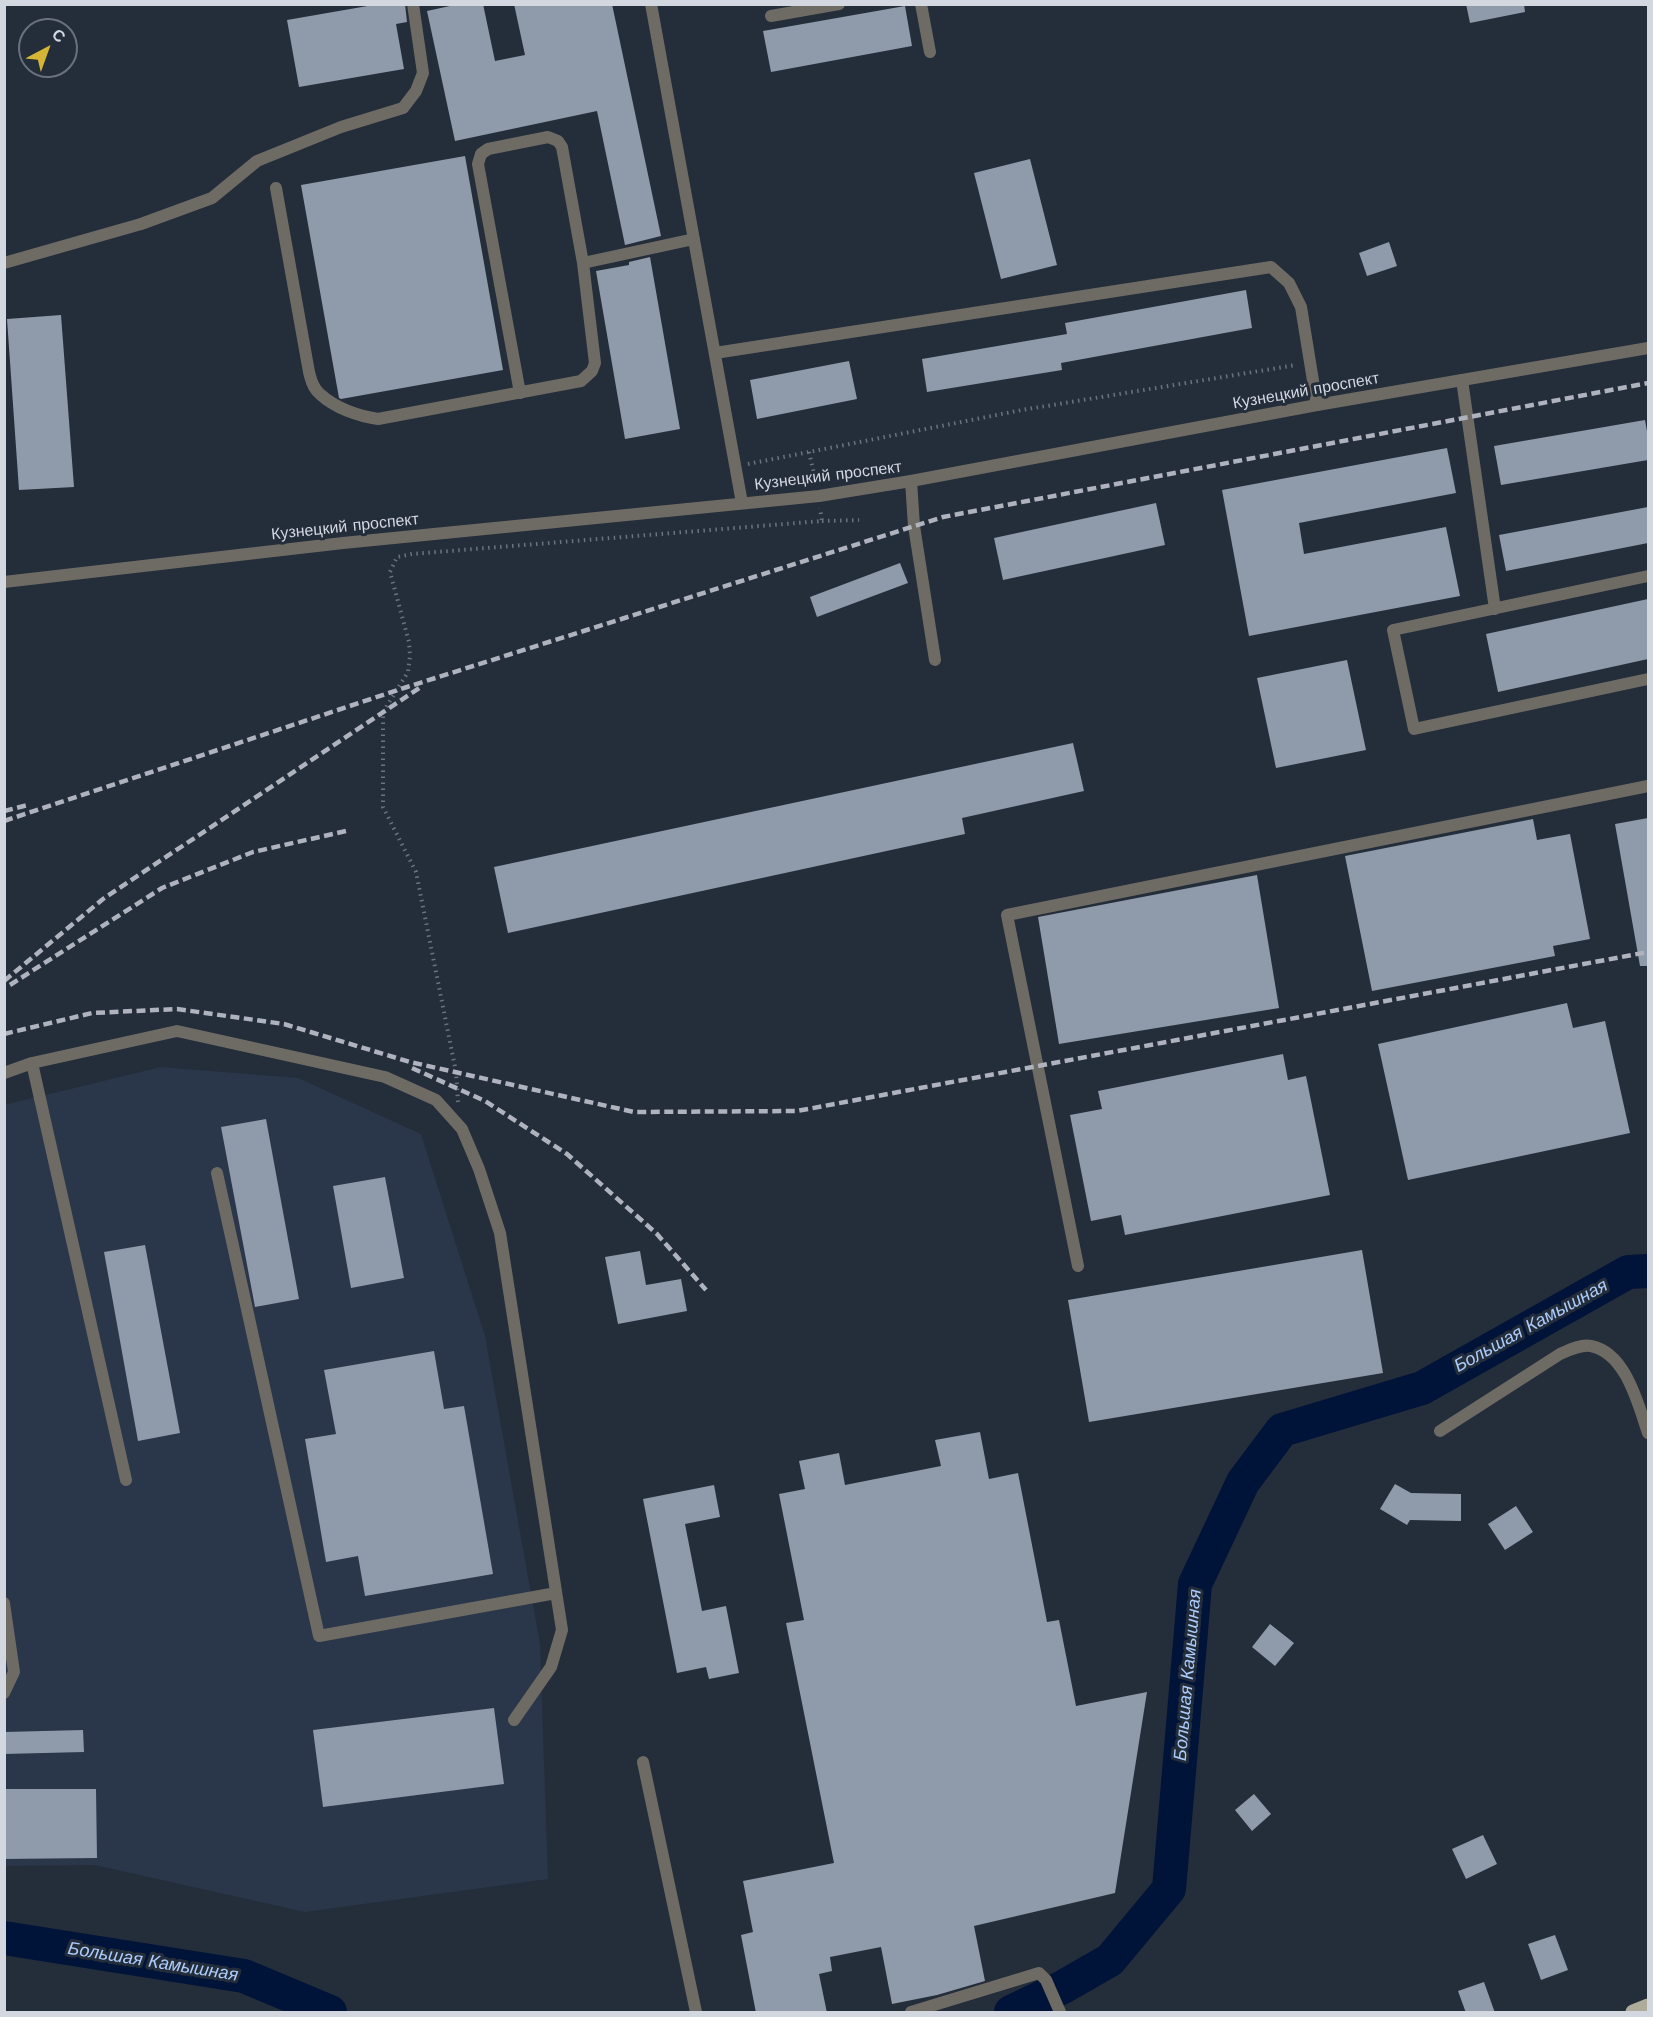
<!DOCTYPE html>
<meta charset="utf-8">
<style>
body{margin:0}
#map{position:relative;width:1653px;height:2017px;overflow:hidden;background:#242d3a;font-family:"Work Sans",sans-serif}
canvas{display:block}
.frame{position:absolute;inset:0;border:6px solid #d2d7e0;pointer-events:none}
.north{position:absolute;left:18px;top:18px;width:60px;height:60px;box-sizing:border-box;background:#242d3a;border:2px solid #6a717c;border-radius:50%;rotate:41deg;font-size:16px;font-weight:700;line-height:24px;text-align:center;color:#d2d7e0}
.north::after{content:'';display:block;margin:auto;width:21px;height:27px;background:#d5b535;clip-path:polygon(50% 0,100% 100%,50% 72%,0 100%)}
</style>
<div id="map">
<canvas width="1653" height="2017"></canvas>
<div class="frame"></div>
<div class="north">С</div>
</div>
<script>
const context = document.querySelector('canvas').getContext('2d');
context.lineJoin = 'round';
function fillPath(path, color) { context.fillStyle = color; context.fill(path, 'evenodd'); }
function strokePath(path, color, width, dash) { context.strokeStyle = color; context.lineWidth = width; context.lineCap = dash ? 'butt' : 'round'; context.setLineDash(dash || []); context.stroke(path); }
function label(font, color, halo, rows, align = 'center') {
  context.font = font + ' "Work Sans",sans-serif'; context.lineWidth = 6; context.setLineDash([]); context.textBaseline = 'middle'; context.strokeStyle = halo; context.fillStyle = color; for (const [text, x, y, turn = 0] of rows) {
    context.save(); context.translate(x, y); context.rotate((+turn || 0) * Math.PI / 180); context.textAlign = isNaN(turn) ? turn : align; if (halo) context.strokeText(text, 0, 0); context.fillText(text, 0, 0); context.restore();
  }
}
const built = new Path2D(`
 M 161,1067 L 298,1078 L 421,1134 L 485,1336 L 540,1644 L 548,1879 L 305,1912 L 95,1865 L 5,1866 L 4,1105 Z`);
const river = new Path2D(`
 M 4,1938 L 244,1976 L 330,2012
 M 1011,2012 L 1063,1987 L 1110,1960 L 1169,1889 L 1195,1584 L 1243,1482 L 1282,1430 L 1422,1388 L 1628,1272 L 1648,1271`);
const building = new Path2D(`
 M 379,4 L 405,4 L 407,22 L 396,24 L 404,69 L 299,87 L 287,20 Z
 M 459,4 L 483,4 L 495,61 L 525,55 L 514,4 L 612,4 L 661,236 L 625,245 L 597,111 L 455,141 L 427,11 Z
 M 1466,4 L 1524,4 L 1525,12 L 1470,23 Z
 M 905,6 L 912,46 L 771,72 L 763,31 Z
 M 465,156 L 503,370 L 341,399 L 339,398 L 301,185 Z
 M 1030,159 L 1057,265 L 1001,279 L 974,173 Z
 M 1389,242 L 1397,266 L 1367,276 L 1359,253 Z
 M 650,257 L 680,429 L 625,439 L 596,271 L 629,265 L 629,262 Z
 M 1246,290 L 1252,328 L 1061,363 L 1062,370 L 927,392 L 922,359 L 1067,334 L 1065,323 Z
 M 61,315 L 74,487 L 19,490 L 7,319 Z
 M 849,361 L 857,399 L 757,419 L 750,380 Z
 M 1645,420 L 1648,437 L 1648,460 L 1501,485 L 1494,446 Z
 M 1447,448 L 1456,493 L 1299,523 L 1304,554 L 1446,527 L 1460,596 L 1249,636 L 1222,490 Z
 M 1156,503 L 1165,545 L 1003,580 L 994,538 Z
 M 1648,507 L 1648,543 L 1506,571 L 1499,535 Z
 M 900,563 L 908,583 L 817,617 L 810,597 Z
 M 1648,599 L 1648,659 L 1498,692 L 1486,634 Z
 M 1347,660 L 1366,750 L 1276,768 L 1257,678 Z
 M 1073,743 L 1084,791 L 962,818 L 965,834 L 508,933 L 494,867 Z
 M 1648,818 L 1648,966 L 1640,966 L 1615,824 Z
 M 1533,819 L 1537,840 L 1570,834 L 1590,939 L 1553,946 L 1555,956 L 1372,991 L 1345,856 Z
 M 1257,875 L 1279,1008 L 1059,1044 L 1038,917 Z
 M 1567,1003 L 1573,1028 L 1605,1021 L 1630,1133 L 1408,1180 L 1378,1044 Z
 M 1283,1054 L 1288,1080 L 1306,1076 L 1330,1195 L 1125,1235 L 1121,1215 L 1091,1221 L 1070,1115 L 1102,1109 L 1098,1091 Z
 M 266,1119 L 299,1299 L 255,1307 L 221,1127 Z
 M 385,1177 L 404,1278 L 351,1288 L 333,1186 Z
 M 145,1245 L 180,1433 L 138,1441 L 104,1252 Z
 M 1362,1250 L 1383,1373 L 1089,1422 L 1068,1300 Z
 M 640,1251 L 646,1285 L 681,1279 L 687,1311 L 618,1324 L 605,1257 Z
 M 434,1351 L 444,1409 L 464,1406 L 493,1574 L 365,1596 L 358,1556 L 326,1562 L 305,1439 L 336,1434 L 324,1370 Z
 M 980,1432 L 989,1479 L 1018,1473 L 1047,1622 L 1059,1620 L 1076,1706 L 1147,1692 L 1115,1893 L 974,1926 L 985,1981 L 937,1995 L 892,2004 L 881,1947 L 830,1957 L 832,1971 L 819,1974 L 827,2013 L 756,2013 L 741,1935 L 753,1932 L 743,1881 L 834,1863 L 786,1623 L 804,1620 L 779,1494 L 805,1489 L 799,1461 L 839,1453 L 845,1485 L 941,1466 L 935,1440 Z
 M 1395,1484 L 1411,1493 L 1461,1494 L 1461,1521 L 1410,1520 L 1407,1525 L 1380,1509 Z
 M 714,1485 L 720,1517 L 685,1524 L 702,1611 L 726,1606 L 739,1673 L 709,1679 L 706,1667 L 677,1673 L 643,1499 Z
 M 1516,1506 L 1533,1532 L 1505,1550 L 1488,1524 Z
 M 1270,1624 L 1294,1643 L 1275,1666 L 1252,1647 Z
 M 494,1708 L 504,1784 L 323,1807 L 313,1730 Z
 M 83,1730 L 84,1752 L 4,1754 L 4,1732 Z
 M 4,1789 L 96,1789 L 97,1858 L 4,1859 Z
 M 1254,1794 L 1271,1814 L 1252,1831 L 1235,1810 Z
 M 1483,1835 L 1497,1864 L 1466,1879 L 1452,1849 Z
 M 1555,1935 L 1568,1970 L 1541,1980 L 1528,1944 Z
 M 1484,1982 L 1495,2013 L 1466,2013 L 1458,1991 Z`);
const path = new Path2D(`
 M 809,452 L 816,483
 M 748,464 L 1022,410 L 1296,365
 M 822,521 L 859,520
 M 458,1102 L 456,1072 L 416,872 L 383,807 L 383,712 L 408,672 L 410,656 L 409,642 L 390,572 L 397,557 L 412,554 L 822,521 L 820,508`);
const service = new Path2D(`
 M 651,4 L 742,503
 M 921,4 L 930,52
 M 771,16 L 839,4
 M 276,188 L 309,372 C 311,380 313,388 320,394 C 335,408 358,416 378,419 L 581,381 L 592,371 L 595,363 L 583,263 L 694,239
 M 4,263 L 141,224 L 212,198 L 257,161 L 341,127 L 403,108 L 416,91 L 423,73 L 413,4
 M 715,353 L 1271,267 L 1289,283 L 1301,307 L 1317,405
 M 1462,380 L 1495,609
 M 520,393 L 478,164 L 481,154 L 488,149 L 548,137 L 558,141 L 562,147 L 583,263
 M 911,481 L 914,526 L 935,660
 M 1648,576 L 1393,630 L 1414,729 L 1648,679
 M 32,1063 L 126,1480
 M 4,1073 L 32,1063 L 177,1031 L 385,1077 L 436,1100 L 462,1129 L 479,1169 L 500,1233 L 562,1630 L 551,1667 L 514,1720
 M 217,1173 L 319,1636 L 556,1593
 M 1078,1266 L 1007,915 L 1648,786
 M 4,1603 L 14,1672 L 4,1693`);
const minor = new Path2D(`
 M 1440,1431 L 1560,1354 C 1569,1350 1581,1344 1591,1346 C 1626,1353 1638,1404 1648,1433
 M 643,1762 L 696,2012
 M 911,2012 L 1039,1973 L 1046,1980 L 1060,2012`);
const tertiary = new Path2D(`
 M 4,582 L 343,543 L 819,496 L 911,481 L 1317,405 L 1648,348`);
const primary = new Path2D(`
 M 1633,2012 L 1648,2006`);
const rail = new Path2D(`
 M 4,811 L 28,805
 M 4,821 L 407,687 L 943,517 L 1648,383
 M 4,981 L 103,899 L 421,687
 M 10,985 L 162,888 L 253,852 L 346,831
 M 4,1034 L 92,1013 L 177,1009 L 284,1024 L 410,1062 L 634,1112 L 797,1111 L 1648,952
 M 412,1068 L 485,1101 L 567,1154 L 657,1234 L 706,1290`);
const streetNames = [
 ["Кузнецкий проспект",1306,391,-10],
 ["Кузнецкий проспект",828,476,-7],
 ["Кузнецкий проспект",345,527,-6]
];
const waterNames = [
 ["Большая Камышная",1531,1326,-29],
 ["Большая Камышная",1188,1675,-85],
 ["Большая Камышная",153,1962,9]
];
fillPath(built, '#2a3649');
strokePath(river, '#001338', 34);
fillPath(building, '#8f9aaa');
strokePath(path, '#6c737f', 4, [1.5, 4.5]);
strokePath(service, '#6e6b64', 12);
strokePath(minor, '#6e6b64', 12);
strokePath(tertiary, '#6e6b64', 12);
strokePath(primary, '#afab9a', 15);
strokePath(rail, '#aeb3bd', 4.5, [9, 4.5]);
label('16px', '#d2d7e0', '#242d3a', streetNames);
label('italic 18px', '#acccfc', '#242d3a', waterNames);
</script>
